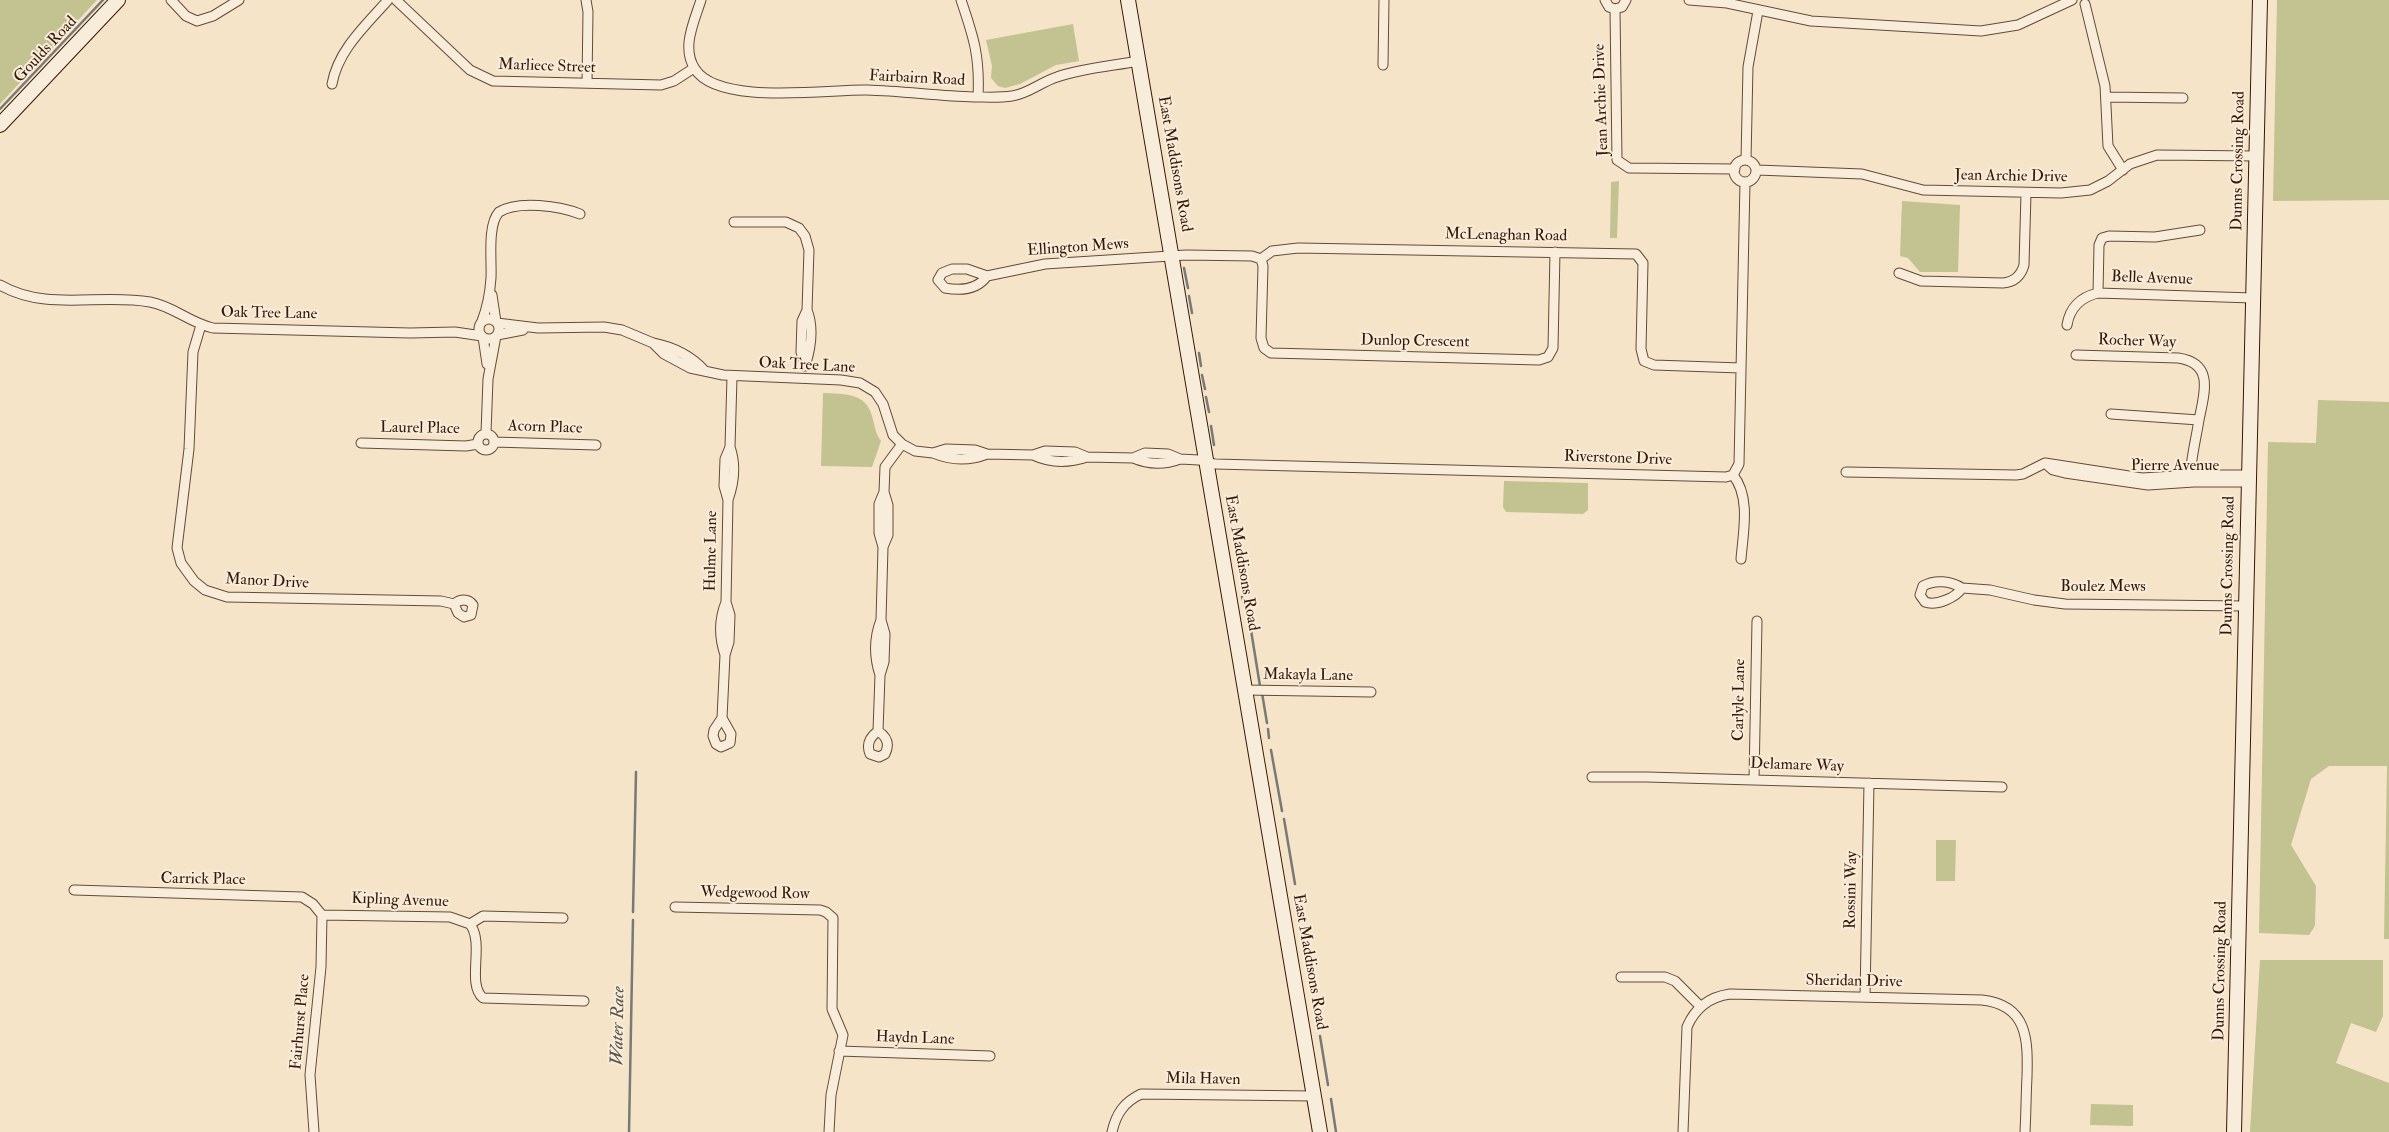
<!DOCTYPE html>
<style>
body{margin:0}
canvas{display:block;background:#f5e4c8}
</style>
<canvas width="2389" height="1132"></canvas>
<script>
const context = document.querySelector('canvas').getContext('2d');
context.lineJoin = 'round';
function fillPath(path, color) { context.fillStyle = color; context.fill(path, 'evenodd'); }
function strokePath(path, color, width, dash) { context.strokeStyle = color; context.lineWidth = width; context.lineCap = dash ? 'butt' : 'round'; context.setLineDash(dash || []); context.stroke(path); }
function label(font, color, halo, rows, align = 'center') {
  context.font = font + ' "IM FELL Double Pica",serif'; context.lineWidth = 4; context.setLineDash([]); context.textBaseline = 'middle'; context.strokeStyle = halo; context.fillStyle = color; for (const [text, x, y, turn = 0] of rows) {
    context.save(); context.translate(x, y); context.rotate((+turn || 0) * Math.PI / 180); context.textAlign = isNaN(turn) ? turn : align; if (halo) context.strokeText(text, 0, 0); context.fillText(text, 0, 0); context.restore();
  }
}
const green = new Path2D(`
 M 0,0 L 97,0 L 0,104 Z
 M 2277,0 L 2389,0 L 2389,200 L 2273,201 Z
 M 1073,24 L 1079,61 L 1056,65 L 1020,84 L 1005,88 L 998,86 L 991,78 L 992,66 L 986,40 Z
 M 1619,181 L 1617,238 L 1610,238 L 1611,182 Z
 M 1902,201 L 1960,205 L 1958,272 L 1920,272 L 1908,258 L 1900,256 Z
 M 823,393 C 843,394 866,392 872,416 C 875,426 875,433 881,441 L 872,467 L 821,466 Z
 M 2318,400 L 2389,402 L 2389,939 L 2384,939 L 2387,766 L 2329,766 L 2311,779 L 2291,845 L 2316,886 L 2315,926 L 2309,935 L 2259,933 L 2268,442 L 2316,443 Z
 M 1504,481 L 1588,483 L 1588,510 L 1583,514 L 1506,512 L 1503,507 Z
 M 1936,840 L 1956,840 L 1955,881 L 1936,881 Z
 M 2260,960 L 2383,960 L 2383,1016 L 2376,1032 L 2351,1023 L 2336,1063 L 2389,1083 L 2389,1132 L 2250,1132 Z
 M 2091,1104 L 2133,1105 L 2133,1126 L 2090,1125 Z`);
const stream = new Path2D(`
 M 0,109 L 103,0
 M 1184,268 L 1188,288
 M 1189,296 L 1192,313
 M 1199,353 L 1201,366
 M 1202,375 L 1205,389
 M 1206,397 L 1209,412
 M 1211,426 L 1214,445
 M 1242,597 L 1248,617
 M 1250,624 L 1260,686
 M 1262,693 L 1267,723
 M 1268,729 L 1269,738
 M 1271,750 L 1282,811
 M 1284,819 L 1295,884
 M 633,912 L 636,772
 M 1320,1036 L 1328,1085
 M 1331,1099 L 1336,1132
 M 629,1132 L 633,920`);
const street = new Path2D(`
 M 171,0 L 186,16 L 197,21 L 213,16 L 239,0
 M 396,0 L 470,70 L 493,81 L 661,85 L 674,81 L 694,68
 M 586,0 L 588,12 L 587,83
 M 701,0 C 694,22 681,48 695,69 C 718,106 829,89 867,90 C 903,91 938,96 974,97 C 986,97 999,98 1012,96 C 1028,94 1041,82 1057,77 C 1083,68 1112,66 1139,61
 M 961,0 C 974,38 980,57 978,97
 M 1605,0 L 1609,7 L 1615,9 L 1622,7 L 1626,0
 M 1689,0 L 1727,3 L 1811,21 L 1981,31 L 2018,25 L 2072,0
 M 2085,4 L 2105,86 L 2108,146 L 2123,170
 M 1615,9 L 1617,160 L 1629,168 L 1735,169
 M 1383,65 L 1384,0
 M 332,84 C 338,50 366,25 388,0
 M 2107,97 L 2183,98
 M1734 171a11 11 0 1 1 22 0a11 11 0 1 1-22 0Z
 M 1746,160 L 1748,67 L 1758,11
 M 1757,170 L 1862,174 L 1923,190 L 2061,193 L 2090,190 L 2108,181 L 2130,164 L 2157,155 L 2257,156
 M 734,222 L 786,222 L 799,228 L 805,236 L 809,250 L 807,310 L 802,321 L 801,352 L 805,365
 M 1261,259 L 1272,251 L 1298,248 L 1636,254 L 1643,263 L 1641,349 L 1644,361 L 1654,365 L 1741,368
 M 1261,259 L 1263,266 L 1261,338 L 1264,348 L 1271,353 L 1539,360 L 1548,357 L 1553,348 L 1555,252
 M 1899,273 L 1921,281 L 2003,283 C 2014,282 2021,276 2024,265 L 2026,193
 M 987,276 C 977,290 961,291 945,288 L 938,280 L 942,273 L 952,269 L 967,269 L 987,276 L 1045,264 L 1186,255 L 1252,256 L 1261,259
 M 0,285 C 47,312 99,293 150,302 C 173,306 190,323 213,328 L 410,333 L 455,332 L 482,336
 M 2098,293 L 2099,245 L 2102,238 L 2109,236 L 2155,237 L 2200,230
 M 492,295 L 496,322
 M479 329a10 10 0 1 1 20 0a10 10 0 1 1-20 0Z
 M 482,321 C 487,308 490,293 491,278 C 492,261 487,225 499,212 C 518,200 560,206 580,214
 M 497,323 L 538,328 L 604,327 L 622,330 L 653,343 L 664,354 L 690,368 L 723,375 L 841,380 L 860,383 L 875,392 L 883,404 L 893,435 L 902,444 L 915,451 L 933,453 L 946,449 L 975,450 L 987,454 L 1033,455 L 1045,451 L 1075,452 L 1087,457 L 1133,458 L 1145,453 L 1168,454 L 1180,459 L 1199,460 L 1215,464 L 1726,477 L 1733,475 L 1739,464 L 1745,182
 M 201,325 L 193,352 L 189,449 L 177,548 L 181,563 L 194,581 L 205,590 L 227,597 L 441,601 L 454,604 L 458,613 L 464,617 L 471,615 L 473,605 C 468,598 460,599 454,604
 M 2067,325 C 2070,307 2081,297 2098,293 L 2253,298
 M 497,335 L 523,330
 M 483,337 L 487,364
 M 653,343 C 673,347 690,355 704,370
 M 2076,355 L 2178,358 C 2215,363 2204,394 2199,420 C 2196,439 2190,462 2190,481
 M 805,366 C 811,348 814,328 807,310
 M 2111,414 L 2199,420
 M 486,433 L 488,379 L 496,336
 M478 442a8 8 0 1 1 16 0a8 8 0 1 1-16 0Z
 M 494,442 L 596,445
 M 361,443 L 466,446 L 478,444
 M 933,453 C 950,460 969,461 987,454
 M 1033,455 C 1050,463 1069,463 1087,457
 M 1133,458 C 1149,465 1164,465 1180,459
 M 1846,472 L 2016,475 L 2023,474 L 2045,463
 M 1733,475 C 1751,497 1743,533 1741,559
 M 2249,482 L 2194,482 L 2148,485 L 2065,473 L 2053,470 L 2045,463 L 2142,478 L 2190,475 L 2249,475
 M 728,500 L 724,486 L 725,459 L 730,447 L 732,377
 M 883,547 L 888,535 L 888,505 L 884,492 L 885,467 L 902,444
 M 1962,588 C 1951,581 1935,579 1923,586 L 1920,595 L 1925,602 C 1936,606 1956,598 1962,588 L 1990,590 L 2034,600 L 2065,604 L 2246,606
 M 725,655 C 719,637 719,619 726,602
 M 880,675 C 874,657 874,638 881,620
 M 1245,690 L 1371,692
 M 722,718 L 731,734 L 730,743 L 721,747 L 716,744 L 713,736 L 714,730 L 722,718 L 725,655 L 729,642 L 730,615 L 726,602 L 728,500 C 734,483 736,464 730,447
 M 878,731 L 880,675 L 884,662 L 885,634 L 881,620 L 883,547 L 879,533 L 879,504 L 884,492
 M 878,731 C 887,737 890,744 885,754 L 879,757 L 870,754 C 866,744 870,737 878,731 Z
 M 1592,777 L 1647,777 L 2002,787
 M 1754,780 L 1757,621
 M 74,890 L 302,897 L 313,904 L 322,915
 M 675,907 L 820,910 L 826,912 L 833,918 L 832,1009 L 843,1035 L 831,1095 L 829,1132
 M 322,915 L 450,917 L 470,924 L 483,916 L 563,918
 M 470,924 C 485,944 466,983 483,998 L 584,1001
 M 1621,977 L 1665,977 L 1675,981 L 1700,1006
 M 1865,997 L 1869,783
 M 839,1051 L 990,1056
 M 314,1132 L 310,1075 L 321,967 L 322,915
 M 1112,1132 C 1116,1114 1124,1102 1141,1094 L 1314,1096
 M 1683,1132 L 1687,1027 C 1695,1008 1709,997 1730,994 L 1982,1000 C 2028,1005 2028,1040 2027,1077 C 2026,1095 2026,1114 2025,1132`);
const secondary = new Path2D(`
 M 1128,0 L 1320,1132
 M 0,125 L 118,0
 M 2234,1132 L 2260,0`);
const streetNames = [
 ["Goulds Road",46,50,-47],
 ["Marliece Street",547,67,2],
 ["Fairbairn Road",917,79,3],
 ["Jean Archie Drive",1602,100,-92],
 ["Dunns Crossing Road",2239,161,-89],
 ["East Maddisons Road",1174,164,80],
 ["Jean Archie Drive",2011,177,1],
 ["McLenaghan Road",1506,236,1],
 ["Ellington Mews",1078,248,-4],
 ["Belle Avenue",2152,279,2],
 ["Oak Tree Lane",269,314,1],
 ["Dunlop Crescent",1415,342,1],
 ["Rocher Way",2137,342,2],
 ["Oak Tree Lane",807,366,3],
 ["Acorn Place",545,428,2],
 ["Laurel Place",420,429,1],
 ["Riverstone Drive",1618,459,2],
 ["Pierre Avenue",2175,467],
 ["Hulme Lane",712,551,-89],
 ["East Maddisons Road",1241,563,80],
 ["Dunns Crossing Road",2229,566,-89],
 ["Manor Drive",267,582,3],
 ["Boulez Mews",2103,588],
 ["Makayla Lane",1308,676,1],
 ["Carlyle Lane",1740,700,-89],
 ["Delamare Way",1797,766,2],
 ["Carrick Place",203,880,1],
 ["Rossini Way",1852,890,-89],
 ["Wedgewood Row",755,894,1],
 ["Kipling Avenue",400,901,2],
 ["East Maddisons Road",1309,962,80],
 ["Dunns Crossing Road",2221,971,-89],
 ["Sheridan Drive",1854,982,1],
 ["Fairhurst Place",301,1022,-85],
 ["Haydn Lane",915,1039,2],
 ["Mila Haven",1203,1080,1]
];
const waterNames = [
 ["Water Race",619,1026,-89]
];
fillPath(green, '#c3c291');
strokePath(stream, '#777a76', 2.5);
strokePath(street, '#664a36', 11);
strokePath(secondary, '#371706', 16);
strokePath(street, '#f8eddb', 9);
strokePath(secondary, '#f8eddb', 14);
label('16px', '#371706', '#f8eddb', streetNames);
label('italic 18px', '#5c5147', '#f8eddb', waterNames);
</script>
